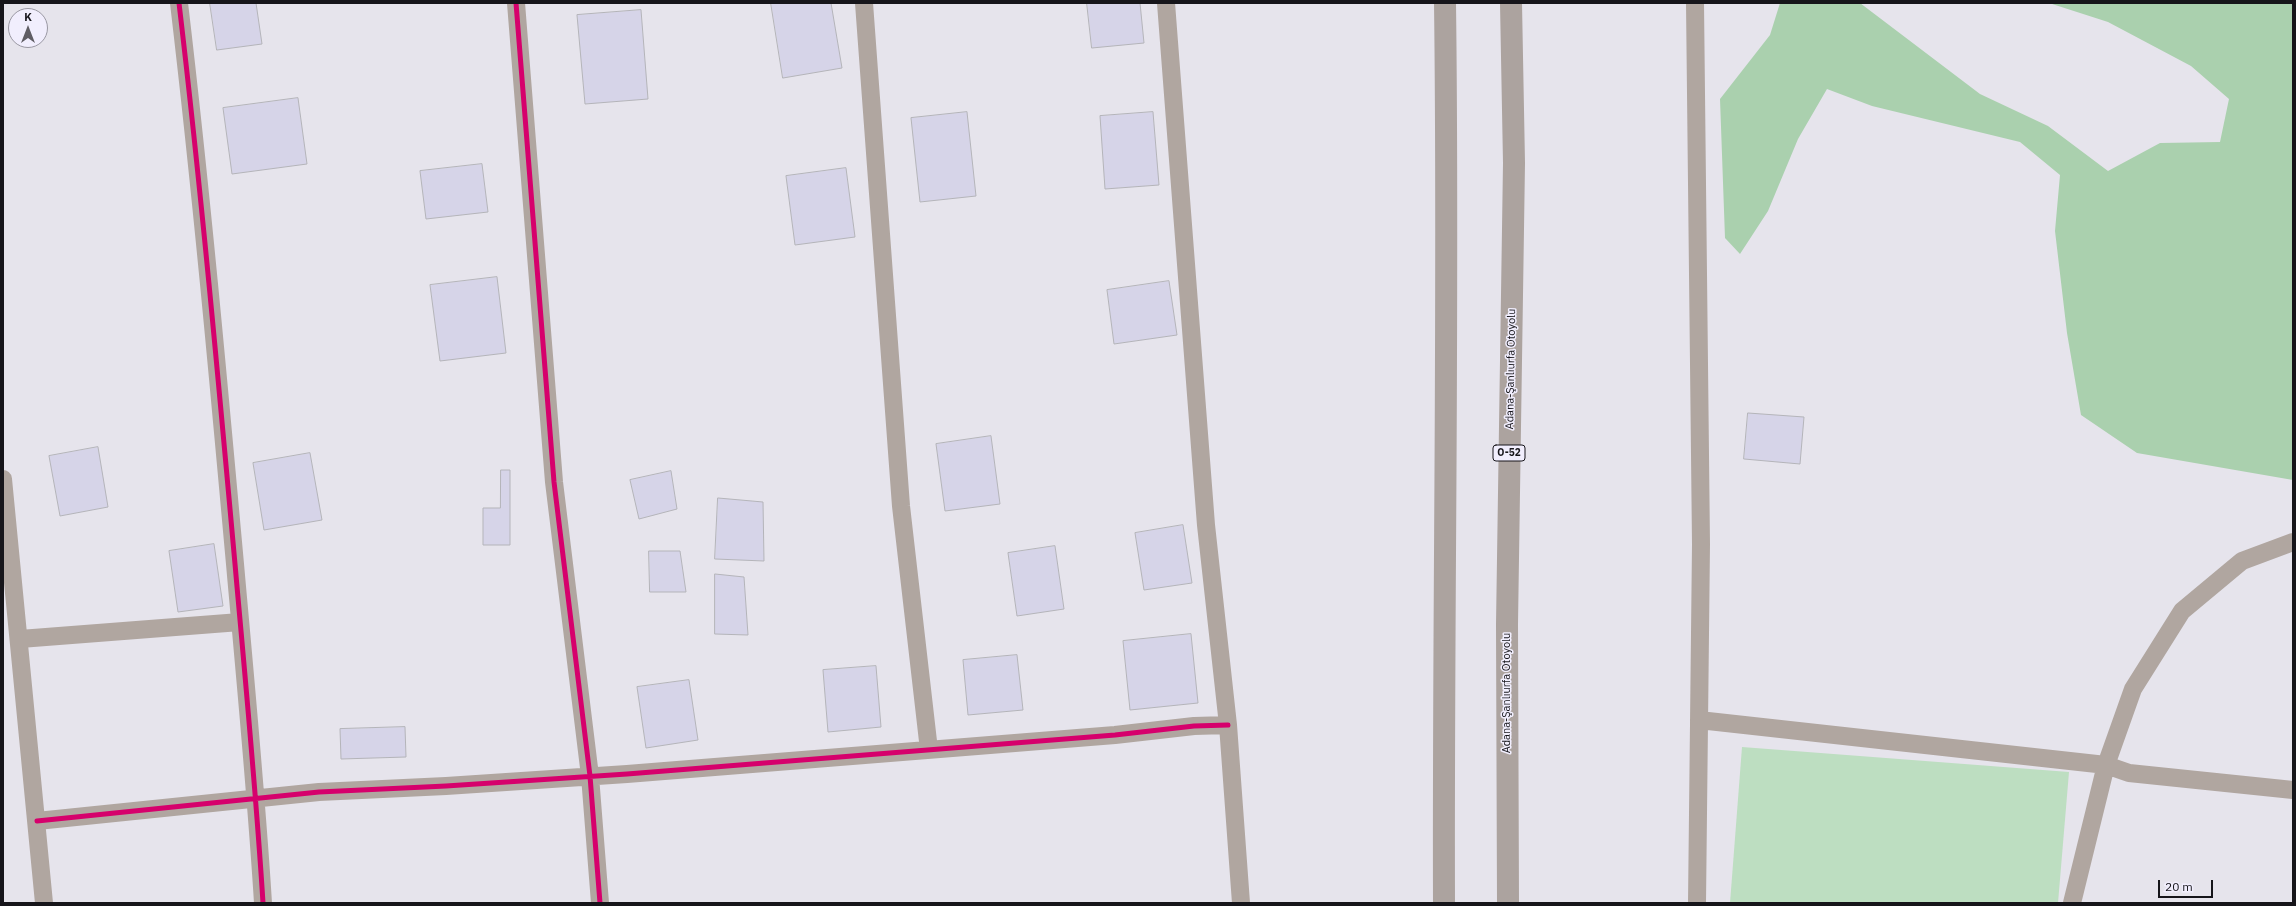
<!DOCTYPE html>
<meta charset="utf-8">
<style>
body{margin:0}
#map{position:relative;width:2296px;height:906px;overflow:hidden;background:#e6e4ec;font-family:"IBM Plex Sans",sans-serif}
canvas{display:block}
.frame{position:absolute;inset:0;border:4px solid #16151a;pointer-events:none}
.north{position:absolute;left:8px;top:8px;width:40px;height:40px;box-sizing:border-box;background:#f1eefd;border:1px solid #9997a2;border-radius:50%;rotate:0deg;font-size:11px;font-weight:700;line-height:16px;text-align:center;color:#16151a}
.north::after{content:'';display:block;margin:auto;width:14px;height:18px;background:#5f5d64;clip-path:polygon(50% 0,100% 100%,50% 72%,0 100%)}
.scale{position:absolute;left:2158px;top:880px;width:55px;height:18px;box-sizing:border-box;border:2px solid #16151a;border-top:0;padding-left:5px;font-size:12px;line-height:14px;white-space:nowrap;color:#16151a;-webkit-text-stroke:3px #f1eefd;paint-order:stroke}
</style>
<div id="map">
<canvas width="2296" height="906"></canvas>
<div class="frame"></div>
<div class="north">K</div>
<div class="scale">20 m</div>
</div>
<script>
const context = document.querySelector('canvas').getContext('2d');
context.lineJoin = 'round';
function fillPath(path, color) { context.fillStyle = color; context.fill(path, 'evenodd'); }
function strokePath(path, color, width, dash) { context.strokeStyle = color; context.lineWidth = width; context.lineCap = dash ? 'butt' : 'round'; context.setLineDash(dash || []); context.stroke(path); }
function label(font, color, halo, rows, align = 'center') {
  context.font = font + ' "IBM Plex Sans",sans-serif'; context.lineWidth = 3; context.setLineDash([]); context.textBaseline = 'middle'; context.strokeStyle = halo; context.fillStyle = color; for (const [text, x, y, turn = 0] of rows) {
    context.save(); context.translate(x, y); context.rotate((+turn || 0) * Math.PI / 180); context.textAlign = isNaN(turn) ? turn : align; if (halo) context.strokeText(text, 0, 0); context.fillText(text, 0, 0); context.restore();
  }
}
const green = new Path2D(`
 M 1742,747 L 2069,772 L 2058,903 L 1730,903 Z`);
const forest = new Path2D(`
 M 1780,3 L 1860,3 L 1980,94 L 2048,126 L 2108,171 L 2160,143 L 2220,142 L 2229,99 L 2191,66 L 2108,22 L 2049,3 L 2293,3 L 2293,480 L 2137,453 L 2081,415 L 2067,333 L 2055,231 L 2060,175 L 2020,142 L 1872,106 L 1827,89 L 1798,139 L 1768,211 L 1740,254 L 1725,238 L 1720,99 L 1770,35 Z`);
const building = new Path2D(`
 M 210,3 L 256,3 L 262,44 L 217,50 Z
 M 771,3 L 831,3 L 842,68 L 783,78 Z
 M 1087,3 L 1140,3 L 1144,43 L 1092,48 Z
 M 641,10 L 648,99 L 585,104 L 577,15 Z
 M 298,98 L 307,164 L 232,174 L 223,108 Z
 M 967,112 L 976,196 L 920,202 L 911,118 Z
 M 1153,112 L 1159,185 L 1105,189 L 1100,116 Z
 M 482,164 L 488,212 L 426,219 L 420,171 Z
 M 846,168 L 855,237 L 795,245 L 786,176 Z
 M 497,277 L 506,353 L 440,361 L 430,285 Z
 M 1169,281 L 1177,335 L 1114,344 L 1107,290 Z
 M 1748,413 L 1804,417 L 1800,464 L 1744,459 Z
 M 991,436 L 1000,504 L 945,511 L 936,444 Z
 M 98,447 L 108,507 L 60,516 L 49,456 Z
 M 310,453 L 322,520 L 264,530 L 253,463 Z
 M 501,470 L 510,470 L 510,545 L 483,545 L 483,508 L 500,508 Z
 M 671,471 L 677,509 L 639,519 L 630,480 Z
 M 718,498 L 763,502 L 764,561 L 715,559 Z
 M 1183,525 L 1192,583 L 1144,590 L 1135,533 Z
 M 214,544 L 223,606 L 178,612 L 169,551 Z
 M 1055,546 L 1064,609 L 1017,616 L 1008,553 Z
 M 649,551 L 680,551 L 686,592 L 650,592 Z
 M 715,574 L 744,577 L 748,635 L 715,634 Z
 M 1191,634 L 1198,703 L 1130,710 L 1123,641 Z
 M 1017,655 L 1023,710 L 968,715 L 963,660 Z
 M 876,666 L 881,727 L 828,732 L 823,670 Z
 M 689,680 L 698,740 L 646,748 L 637,687 Z
 M 405,727 L 406,757 L 341,759 L 340,729 Z`);
const street = new Path2D(`
 M 179,3 C 201,189 218,376 235,564 C 245,677 256,790 263,903
 M 516,3 L 554,482 L 590,776 L 600,903
 M 864,3 L 901,506 L 929,750
 M 1166,3 L 1206,525 L 1228,725 L 1241,903
 M 1695,3 L 1701,544 L 1697,903
 M 3,479 L 44,903
 M 20,639 L 240,622
 M 1699,720 L 2106,765 L 2129,773 L 2293,790
 M 37,821 L 319,792 L 446,786 L 627,774 L 1115,735 L 1194,726 L 1228,725
 M 2072,903 L 2106,765 L 2133,689 L 2182,611 L 2242,561 L 2293,542`);
const highway = new Path2D(`
 M 1444,903 C 1443,603 1449,303 1445,3
 M 1508,903 L 1507,624 L 1514,163 L 1511,3`);
const cycleway = new Path2D(`
 M 179,3 C 201,189 218,376 235,564 C 245,677 256,790 263,903
 M 516,3 L 554,482 L 590,776 L 600,903
 M 37,821 L 319,792 L 446,786 L 627,774 L 1115,735 L 1194,726 L 1228,725`);
const shields = [
 [1509,453,32]
];
const shieldNames = [
 ["O-52",1509,453]
];
const streetNames = [
 ["Adana-Şanlıurfa Otoyolu",1511,369,-89],
 ["Adana-Şanlıurfa Otoyolu",1507,693,-90]
];
fillPath(green, '#bddec1');
fillPath(forest, '#aad0ae');
fillPath(building, '#d6d4e8');
strokePath(building, '#b4b4b9', 1);
strokePath(street, '#b0a6a0', 18);
strokePath(highway, '#aca39f', 22);
strokePath(cycleway, '#d6006c', 5);
for (const [x, y, w] of shields) { const box = new Path2D(); box.roundRect(x - w / 2, y - 8, w, 16, 3); context.fillStyle = '#f1eefd'; context.fill(box); strokePath(box, '#16151a', 1); }
label('bold 10px', '#16151a', null, shieldNames);
label('11px', '#16151a', '#f1eefd', streetNames);
</script>
